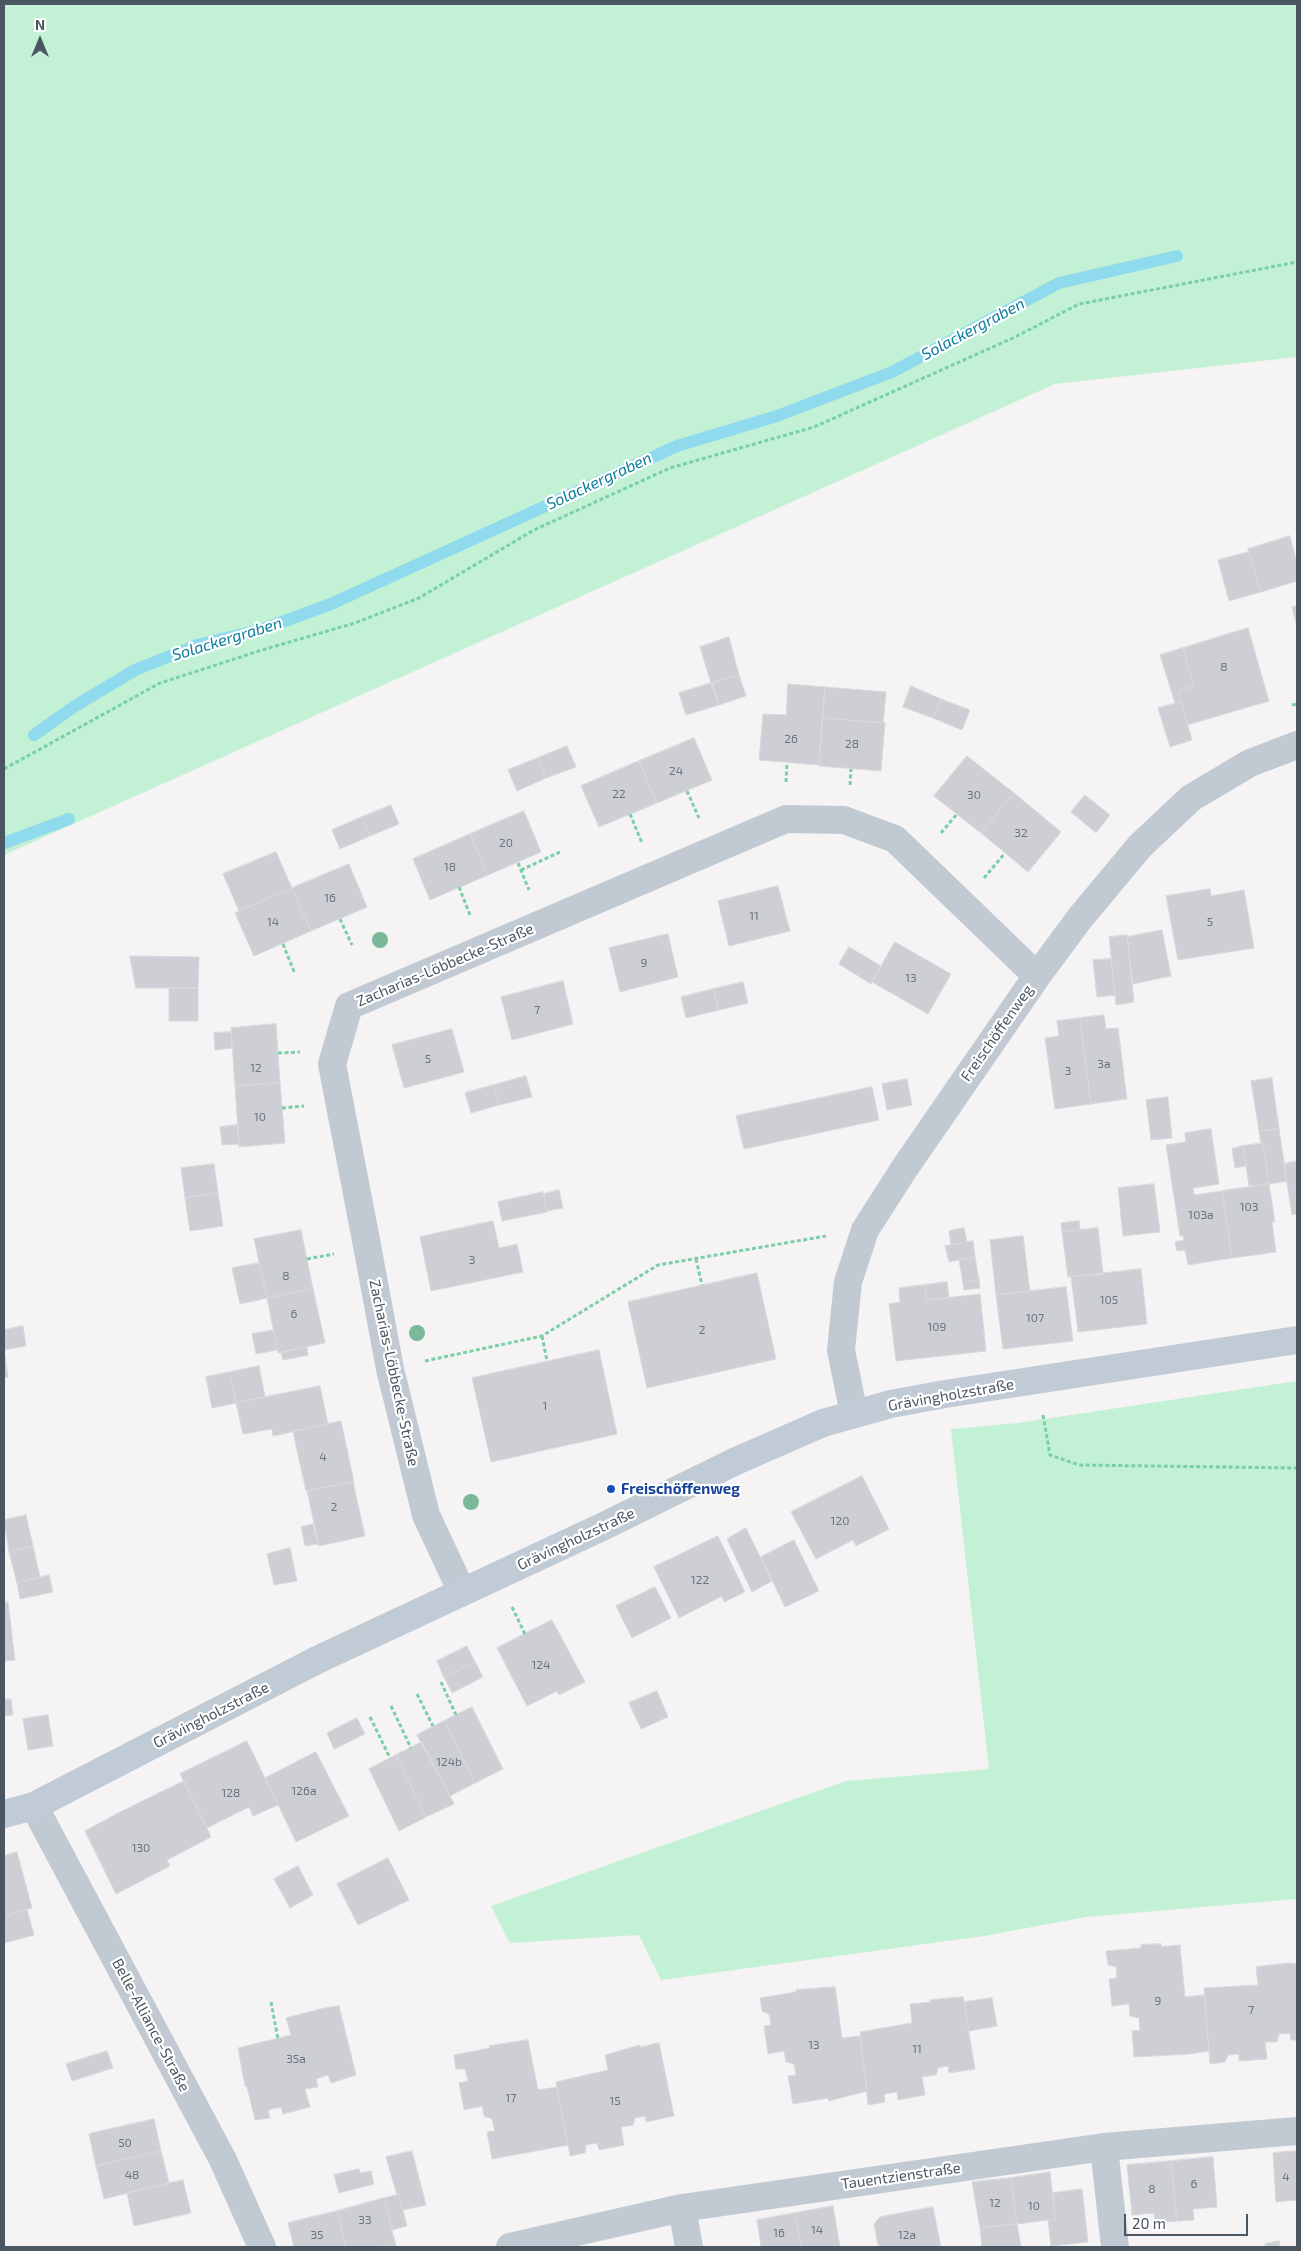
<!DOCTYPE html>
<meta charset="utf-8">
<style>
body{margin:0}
#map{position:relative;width:1301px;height:2251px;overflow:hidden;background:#f5f3f3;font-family:"Exo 2",sans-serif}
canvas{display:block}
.frame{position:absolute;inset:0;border:5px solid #4a5661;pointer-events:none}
.north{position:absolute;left:15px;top:15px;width:50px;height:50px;-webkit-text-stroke:4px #fff;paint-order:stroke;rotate:0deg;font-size:14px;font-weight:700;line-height:20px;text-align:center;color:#4a5661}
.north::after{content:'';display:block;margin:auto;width:18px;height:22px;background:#4a5661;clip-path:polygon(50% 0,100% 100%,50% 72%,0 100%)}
.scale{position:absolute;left:1124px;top:2214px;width:124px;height:22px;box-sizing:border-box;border:2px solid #4a5661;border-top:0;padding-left:6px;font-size:15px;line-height:18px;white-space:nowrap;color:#4a5661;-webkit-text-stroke:4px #fff;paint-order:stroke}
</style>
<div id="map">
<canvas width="1301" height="2251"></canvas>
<div class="frame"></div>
<div class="north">N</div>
<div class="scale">20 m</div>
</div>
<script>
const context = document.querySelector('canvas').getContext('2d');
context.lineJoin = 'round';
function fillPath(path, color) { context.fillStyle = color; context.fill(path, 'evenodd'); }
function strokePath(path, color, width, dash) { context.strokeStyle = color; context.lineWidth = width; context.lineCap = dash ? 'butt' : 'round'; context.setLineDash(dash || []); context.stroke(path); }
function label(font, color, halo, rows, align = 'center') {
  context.font = font + ' "Exo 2",sans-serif'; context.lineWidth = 4.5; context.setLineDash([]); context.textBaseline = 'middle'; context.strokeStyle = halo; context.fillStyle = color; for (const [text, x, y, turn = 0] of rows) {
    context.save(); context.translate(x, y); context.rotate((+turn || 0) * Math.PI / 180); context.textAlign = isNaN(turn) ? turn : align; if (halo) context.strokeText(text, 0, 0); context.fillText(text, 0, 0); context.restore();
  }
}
const green = new Path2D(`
 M 4,4 L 1297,4 L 1297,357 L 1055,384 L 4,855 Z
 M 1297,1381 L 1297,1899 L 1086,1917 L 984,1936 L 661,1980 L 639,1935 L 510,1943 L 491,1906 L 846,1781 L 989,1769 L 951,1429 L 1018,1423 Z`);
const stream = new Path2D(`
 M 34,735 L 75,706 L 135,670 L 197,645 L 263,629 L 331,604 L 677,446 L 777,416 L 892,372 L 1059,283 L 1177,256
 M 4,843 L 69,819`);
const building = new Path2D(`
 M 1290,536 L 1297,563 L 1297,581 L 1261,592 L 1248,549 Z
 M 1249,552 L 1261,592 L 1229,601 L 1218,560 Z
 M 1297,606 L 1297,627 L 1292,607 Z
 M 1248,628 L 1269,701 L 1187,725 L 1178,691 L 1194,686 L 1183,648 Z
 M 729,637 L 739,675 L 711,683 L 700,647 Z
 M 1183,648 L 1194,686 L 1178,691 L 1181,702 L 1175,703 L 1160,655 Z
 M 739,675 L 746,696 L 719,705 L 712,683 Z
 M 711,683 L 719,705 L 686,715 L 679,693 Z
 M 788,684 L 825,687 L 819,765 L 759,760 L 763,714 L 786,715 Z
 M 911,686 L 941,699 L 933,718 L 903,707 Z
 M 825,687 L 886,692 L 883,723 L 823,718 Z
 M 941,699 L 970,710 L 962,730 L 933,718 Z
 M 1181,702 L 1192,740 L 1170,747 L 1158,708 Z
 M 823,718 L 885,723 L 881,771 L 819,766 Z
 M 694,738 L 712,780 L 657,803 L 639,761 Z
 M 567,746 L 576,767 L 546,778 L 538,758 Z
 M 967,756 L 1014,793 L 981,833 L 934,796 Z
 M 538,758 L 546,778 L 517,791 L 508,770 Z
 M 639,761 L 657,803 L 599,827 L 581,786 Z
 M 1014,793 L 1061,832 L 1028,872 L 981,833 Z
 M 1085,795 L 1110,815 L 1096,833 L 1071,812 Z
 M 391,805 L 399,824 L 370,836 L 362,817 Z
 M 524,811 L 541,852 L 488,875 L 470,834 Z
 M 362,817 L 370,836 L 340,849 L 332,830 Z
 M 470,834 L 488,875 L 430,900 L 413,859 Z
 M 276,852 L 292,888 L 239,911 L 223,874 Z
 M 349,864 L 367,907 L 311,931 L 292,888 Z
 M 778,886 L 790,931 L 729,946 L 718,901 Z
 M 292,888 L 311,931 L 254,956 L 235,913 Z
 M 1210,889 L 1211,896 L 1244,890 L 1254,948 L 1178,960 L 1166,896 Z
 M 1162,930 L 1171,976 L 1133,984 L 1127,937 Z
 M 668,934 L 678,977 L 620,992 L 609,948 Z
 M 1127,935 L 1134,1002 L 1116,1005 L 1109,937 Z
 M 895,942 L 951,974 L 928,1014 L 872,982 Z
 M 849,947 L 881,966 L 871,984 L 839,964 Z
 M 130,956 L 199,957 L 198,988 L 136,988 Z
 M 1111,959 L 1115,995 L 1097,997 L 1093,960 Z
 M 563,981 L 573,1024 L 512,1040 L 501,997 Z
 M 743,982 L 748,1003 L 719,1010 L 713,989 Z
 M 198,988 L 198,1021 L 169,1021 L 169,989 Z
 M 713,989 L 719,1010 L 686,1018 L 681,997 Z
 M 1104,1015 L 1106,1029 L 1118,1028 L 1127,1099 L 1091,1104 L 1080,1018 Z
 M 1080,1018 L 1091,1104 L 1055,1109 L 1045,1038 L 1059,1036 L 1057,1021 Z
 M 276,1024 L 280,1083 L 235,1086 L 231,1028 Z
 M 452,1029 L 464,1072 L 404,1088 L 392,1045 Z
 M 231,1032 L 232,1048 L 215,1050 L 214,1033 Z
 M 526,1076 L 532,1097 L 499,1105 L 494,1085 Z
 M 1272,1078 L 1279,1129 L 1259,1131 L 1251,1081 Z
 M 907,1079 L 912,1105 L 887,1110 L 882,1084 Z
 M 280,1083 L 285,1143 L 239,1147 L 235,1086 Z
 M 494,1085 L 499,1105 L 471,1113 L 465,1093 Z
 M 872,1087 L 879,1120 L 744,1149 L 736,1116 Z
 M 1168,1097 L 1172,1138 L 1151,1140 L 1146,1100 Z
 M 238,1125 L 239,1144 L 222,1145 L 220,1127 Z
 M 1211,1129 L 1219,1184 L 1193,1188 L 1194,1195 L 1222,1191 L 1232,1258 L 1188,1265 L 1185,1250 L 1177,1251 L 1175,1242 L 1184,1240 L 1183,1236 L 1180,1236 L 1166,1145 L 1186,1142 L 1185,1133 Z
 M 1279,1129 L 1287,1181 L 1269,1184 L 1263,1143 L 1261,1144 L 1259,1131 Z
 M 1263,1143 L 1269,1184 L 1249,1186 L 1243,1146 Z
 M 1243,1146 L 1246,1166 L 1235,1168 L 1232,1149 Z
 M 1297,1161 L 1297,1214 L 1292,1215 L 1284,1164 Z
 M 214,1164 L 218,1193 L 185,1198 L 181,1168 Z
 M 1154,1184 L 1160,1232 L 1123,1236 L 1118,1188 Z
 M 1269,1184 L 1275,1222 L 1272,1222 L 1276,1252 L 1232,1258 L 1222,1191 Z
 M 559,1190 L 563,1208 L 547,1211 L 544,1194 Z
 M 543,1192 L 547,1212 L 502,1221 L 498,1202 Z
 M 218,1193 L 223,1226 L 190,1231 L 185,1198 Z
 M 493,1221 L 499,1248 L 517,1244 L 523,1272 L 431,1291 L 420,1237 Z
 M 1079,1221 L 1080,1230 L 1062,1232 L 1061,1223 Z
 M 964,1228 L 967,1242 L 951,1245 L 949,1231 Z
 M 1098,1228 L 1103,1274 L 1068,1277 L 1062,1232 Z
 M 301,1230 L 313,1289 L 267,1298 L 254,1239 Z
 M 1023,1236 L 1030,1291 L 996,1295 L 990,1240 Z
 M 973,1241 L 975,1257 L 949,1262 L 945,1246 Z
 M 975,1257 L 979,1280 L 963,1283 L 959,1260 Z
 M 259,1263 L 267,1298 L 240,1304 L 232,1268 Z
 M 1141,1269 L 1147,1324 L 1078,1332 L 1071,1277 Z
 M 757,1273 L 776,1359 L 647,1388 L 628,1302 Z
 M 979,1280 L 980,1288 L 964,1290 L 963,1283 Z
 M 947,1282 L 949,1298 L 927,1300 L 925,1285 Z
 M 925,1285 L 927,1300 L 980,1294 L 986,1351 L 896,1361 L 889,1304 L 900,1302 L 899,1288 Z
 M 1066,1287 L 1073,1341 L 1003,1349 L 996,1295 Z
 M 313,1289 L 325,1343 L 278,1353 L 267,1298 Z
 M 23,1326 L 26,1346 L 4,1350 L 4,1330 Z
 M 274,1330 L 277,1350 L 256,1354 L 252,1334 Z
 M 307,1347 L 308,1355 L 283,1360 L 281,1353 Z
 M 4,1350 L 8,1377 L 4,1378 Z
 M 599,1350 L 617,1434 L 491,1462 L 472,1378 Z
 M 259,1366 L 265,1397 L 236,1403 L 230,1372 Z
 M 230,1372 L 236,1403 L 212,1408 L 206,1377 Z
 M 320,1386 L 328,1424 L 273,1436 L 272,1429 L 243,1434 L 236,1403 Z
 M 341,1421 L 354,1482 L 306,1491 L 293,1432 Z
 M 862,1476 L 889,1529 L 856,1546 L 853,1540 L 816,1559 L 791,1512 Z
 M 353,1482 L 365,1536 L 319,1546 L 307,1491 Z
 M 26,1515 L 33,1546 L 9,1552 L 4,1520 Z
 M 313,1524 L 318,1544 L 305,1546 L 301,1527 Z
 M 746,1528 L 772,1581 L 752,1592 L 727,1539 Z
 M 718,1536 L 745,1592 L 724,1602 L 722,1596 L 679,1618 L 654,1567 Z
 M 794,1540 L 819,1591 L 785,1607 L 761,1557 Z
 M 33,1546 L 40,1577 L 17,1583 L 9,1552 Z
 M 290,1548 L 297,1581 L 274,1585 L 267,1554 Z
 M 49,1575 L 53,1592 L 20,1599 L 17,1583 Z
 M 655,1587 L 671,1618 L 632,1638 L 616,1606 Z
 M 8,1602 L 15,1660 L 4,1661 L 4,1603 Z
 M 552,1620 L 585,1682 L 559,1695 L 557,1691 L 527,1706 L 497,1648 Z
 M 467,1646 L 475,1662 L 444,1677 L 437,1661 Z
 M 475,1662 L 483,1677 L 452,1693 L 444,1677 Z
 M 657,1691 L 668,1717 L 641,1729 L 629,1703 Z
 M 11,1699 L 13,1715 L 4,1716 L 4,1700 Z
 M 472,1707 L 503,1769 L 475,1783 L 444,1721 Z
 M 48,1715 L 53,1746 L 28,1750 L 23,1719 Z
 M 357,1718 L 365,1734 L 334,1749 L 327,1733 Z
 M 444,1721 L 475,1783 L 450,1796 L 417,1735 Z
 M 247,1741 L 278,1805 L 253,1816 L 249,1807 L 207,1828 L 180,1774 Z
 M 422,1742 L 454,1804 L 426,1817 L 396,1755 Z
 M 316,1752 L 349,1816 L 296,1842 L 265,1778 Z
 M 396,1755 L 426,1817 L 399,1831 L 369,1769 Z
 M 184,1781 L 211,1837 L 167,1860 L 170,1866 L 116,1894 L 85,1831 L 118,1813 Z
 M 17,1852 L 32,1908 L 4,1916 L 4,1856 Z
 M 388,1858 L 409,1900 L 358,1925 L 337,1884 Z
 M 298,1866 L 313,1895 L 290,1908 L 274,1879 Z
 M 27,1910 L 34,1935 L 4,1943 L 4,1916 Z
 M 1161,1944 L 1161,1947 L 1180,1945 L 1185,1997 L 1204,1995 L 1209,2051 L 1190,2054 L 1134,2057 L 1132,2031 L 1140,2030 L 1139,2018 L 1130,2016 L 1129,2004 L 1112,2006 L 1109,1979 L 1117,1978 L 1116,1967 L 1108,1965 L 1106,1951 L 1141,1948 L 1141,1945 Z
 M 1289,1963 L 1297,1964 L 1297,2040 L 1291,2040 L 1290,2033 L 1279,2034 L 1277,2042 L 1265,2042 L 1267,2059 L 1239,2061 L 1239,2054 L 1228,2055 L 1225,2062 L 1210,2064 L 1204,1988 L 1258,1985 L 1256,1967 Z
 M 835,1987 L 842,2038 L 860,2036 L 867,2091 L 829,2101 L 828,2098 L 793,2104 L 788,2076 L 796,2075 L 794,2064 L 786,2062 L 784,2051 L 768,2054 L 764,2026 L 771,2025 L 769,2014 L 762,2011 L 760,1998 L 796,1992 L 796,1990 Z
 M 963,1997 L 975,2069 L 949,2073 L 948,2066 L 938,2068 L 936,2075 L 922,2077 L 925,2095 L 898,2100 L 897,2092 L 884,2094 L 885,2102 L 868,2105 L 860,2032 L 912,2023 L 910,2004 L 931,2002 L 930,2000 Z
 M 992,1998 L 997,2026 L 969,2031 L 964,2002 Z
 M 339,2006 L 356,2075 L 331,2083 L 328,2075 L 316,2079 L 318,2087 L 305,2089 L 310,2107 L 283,2114 L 281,2107 L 268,2110 L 270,2118 L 255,2120 L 247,2087 L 245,2086 L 238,2048 L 291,2035 L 286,2018 L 320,2009 Z
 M 528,2040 L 538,2090 L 557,2087 L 568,2145 L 492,2159 L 487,2132 L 495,2131 L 492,2119 L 484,2116 L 482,2106 L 464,2110 L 459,2083 L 468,2081 L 465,2069 L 456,2069 L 454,2055 L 490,2048 L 489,2046 Z
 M 659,2043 L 674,2116 L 646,2122 L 645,2116 L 635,2118 L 633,2125 L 621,2127 L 624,2145 L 599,2150 L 597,2143 L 586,2145 L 585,2153 L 570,2156 L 556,2082 L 608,2070 L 605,2055 L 640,2045 L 640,2047 Z
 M 107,2051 L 113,2068 L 72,2081 L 66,2064 Z
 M 154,2119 L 161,2151 L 96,2166 L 89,2134 Z
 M 161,2151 L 169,2183 L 104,2199 L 96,2166 Z
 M 412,2151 L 426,2205 L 403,2210 L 399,2195 L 397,2195 L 386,2157 Z
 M 1297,2151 L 1297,2200 L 1276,2202 L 1273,2153 Z
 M 1213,2157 L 1217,2207 L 1193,2209 L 1194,2220 L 1177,2221 L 1171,2161 Z
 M 1171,2161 L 1177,2221 L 1155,2223 L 1154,2213 L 1132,2215 L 1127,2165 Z
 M 359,2169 L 360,2173 L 371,2171 L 374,2184 L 339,2193 L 334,2175 Z
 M 1050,2172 L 1055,2219 L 1017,2224 L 1011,2178 Z
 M 1011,2178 L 1017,2224 L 980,2228 L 972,2182 Z
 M 183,2180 L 191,2213 L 134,2226 L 127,2193 Z
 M 1082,2189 L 1088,2242 L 1051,2246 L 1048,2220 L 1055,2219 L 1053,2193 Z
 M 397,2195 L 399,2195 L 407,2226 L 392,2230 L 384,2198 Z
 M 384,2198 L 396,2246 L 346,2247 L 337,2211 Z
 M 833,2206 L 840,2247 L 801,2247 L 795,2213 Z
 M 933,2207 L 941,2247 L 881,2247 L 878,2245 L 874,2224 L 880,2217 Z
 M 337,2211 L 346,2247 L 294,2247 L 288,2223 Z
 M 795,2213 L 801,2247 L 761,2247 L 757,2220 Z
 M 1017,2224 L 1021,2247 L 982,2247 L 980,2228 Z
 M 1279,2241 L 1280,2247 L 1265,2247 L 1265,2244 Z`);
const path = new Path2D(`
 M 1292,705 L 1297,704
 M 4,769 L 160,683 L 262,650 L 355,623 L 419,598 L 534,530 L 670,468 L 814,427 L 1013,338 L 1079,304 L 1297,262
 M 786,782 L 787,763
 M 850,785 L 851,769
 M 687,791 L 699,818
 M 630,814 L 642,843
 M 941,833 L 957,814
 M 518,863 L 529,890
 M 521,870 L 560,852
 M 984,878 L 1005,853
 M 459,887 L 470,915
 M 340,919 L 352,945
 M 283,944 L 295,974
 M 278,1053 L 300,1052
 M 282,1108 L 304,1106
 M 307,1259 L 334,1254
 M 696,1259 L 702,1285
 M 542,1336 L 547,1361
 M 425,1361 L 542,1336 L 658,1265 L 826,1236
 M 1043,1415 L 1050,1455 L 1079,1465 L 1297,1468
 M 512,1607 L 525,1634
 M 441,1682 L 456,1715
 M 417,1694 L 433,1726
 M 391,1706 L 411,1748
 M 370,1717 L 390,1758
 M 271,2002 L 278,2039`);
const minor = new Path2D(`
 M 854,1414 L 841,1350 L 848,1282 L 865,1230 L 904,1169 L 1037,976 L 1080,918 L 1140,846 L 1191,798 L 1250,763 L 1297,745
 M 462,1592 L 426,1515 L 390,1369 L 366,1240 L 332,1064 L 349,1006 L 786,819 L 844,820 L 895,839 L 1037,976
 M 34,1806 L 223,2160 L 262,2247
 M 1104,2147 L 1115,2247
 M 682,2208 L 689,2247
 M 510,2247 L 682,2208 L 1104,2147 L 1297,2131`);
const secondary = new Path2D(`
 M 4,1814 L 34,1806 L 317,1660 L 604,1526 L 734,1462 L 823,1423 L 891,1404 L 945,1394 L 1297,1340`);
const trees = [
 [380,940],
 [417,1333],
 [471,1502]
];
const markers = [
 [611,1489,5,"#1a4fb4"]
];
const numberNames = [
 ["8",1224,667],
 ["26",791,739],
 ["28",852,744],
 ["24",676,771],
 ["22",619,794],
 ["30",974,795],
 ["32",1021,833],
 ["20",506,843],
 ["18",450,867],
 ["16",330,898],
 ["11",754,916],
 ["14",273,922],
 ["5",1210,922],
 ["9",644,963],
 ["13",911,978],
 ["7",537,1010],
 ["5",428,1059],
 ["3a",1104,1064],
 ["12",256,1068],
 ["3",1068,1071],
 ["10",260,1117],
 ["103",1249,1207],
 ["103a",1201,1215],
 ["3",472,1260],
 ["8",286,1276],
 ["105",1109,1300],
 ["6",294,1314],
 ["107",1035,1318],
 ["109",937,1327],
 ["2",702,1330],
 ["1",545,1406],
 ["4",323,1457],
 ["2",334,1507],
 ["120",840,1521],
 ["122",700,1580],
 ["124",541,1665],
 ["124b",449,1762],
 ["126a",304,1791],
 ["128",231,1793],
 ["130",141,1848],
 ["9",1158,2001],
 ["7",1251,2010],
 ["13",814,2045],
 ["11",917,2049],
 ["35a",296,2059],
 ["17",511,2098],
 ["15",615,2101],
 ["50",125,2143],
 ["48",132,2175],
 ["4",1286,2177],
 ["6",1194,2184],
 ["8",1152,2189],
 ["12",995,2203],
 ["10",1034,2206],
 ["33",365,2220],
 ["14",817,2230],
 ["16",779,2233],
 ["35",317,2235],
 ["12a",907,2235]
];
const streetNames = [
 ["Zacharias-Löbbecke-Straße",445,965,-23],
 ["Freischöffenweg",997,1033,-55],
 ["Zacharias-Löbbecke-Straße",394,1373,78],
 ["Grävingholzstraße",951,1395,-10],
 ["Grävingholzstraße",576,1539,-25],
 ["Grävingholzstraße",211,1715,-27],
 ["Belle-Alliance-Straße",151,2025,62],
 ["Tauentzienstraße",901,2176,-8]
];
const transitNames = [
 ["Freischöffenweg",621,1489]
];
const waterNames = [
 ["Solackergraben",973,329,-28],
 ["Solackergraben",599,481,-25],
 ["Solackergraben",227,639,-17]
];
fillPath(green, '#c3f1d5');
strokePath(stream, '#90daee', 12);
fillPath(building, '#cdcfd5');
strokePath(building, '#d7d9de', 1);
strokePath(path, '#7ad0a6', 3, [4, 2.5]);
strokePath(minor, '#c1cad2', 28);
strokePath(secondary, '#c1cbd6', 28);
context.fillStyle = '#7bb799';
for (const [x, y] of trees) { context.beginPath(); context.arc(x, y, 8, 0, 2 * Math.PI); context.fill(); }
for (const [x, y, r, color] of markers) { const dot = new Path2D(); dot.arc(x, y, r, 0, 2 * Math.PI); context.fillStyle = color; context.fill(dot); strokePath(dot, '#fff', 2); }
label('12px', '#6b747e', null, numberNames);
label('15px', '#4a5661', '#fff', streetNames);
label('bold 15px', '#164399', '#fff', transitNames, 'left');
label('italic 16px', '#0c7c9b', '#fff', waterNames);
</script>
